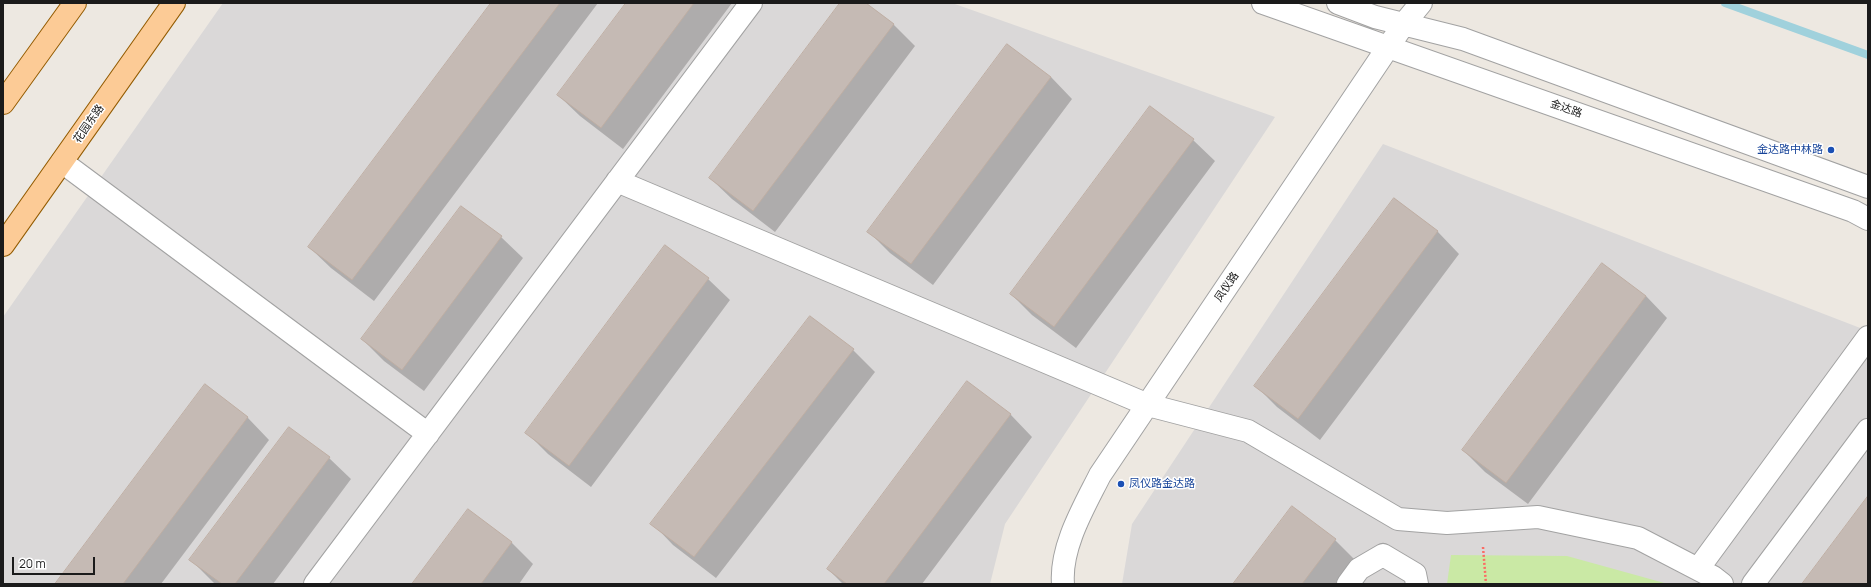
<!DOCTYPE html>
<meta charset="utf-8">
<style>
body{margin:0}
#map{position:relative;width:1871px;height:587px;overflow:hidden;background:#ede8e1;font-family:Manrope,sans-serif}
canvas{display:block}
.frame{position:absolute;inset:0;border:4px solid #1b1b1b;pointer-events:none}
.scale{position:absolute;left:12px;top:557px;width:83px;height:18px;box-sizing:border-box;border:2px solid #1b1b1b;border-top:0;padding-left:5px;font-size:12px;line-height:14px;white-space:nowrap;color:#1b1b1b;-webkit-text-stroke:3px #fff;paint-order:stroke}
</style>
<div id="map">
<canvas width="1871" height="587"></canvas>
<div class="frame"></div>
<div class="scale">20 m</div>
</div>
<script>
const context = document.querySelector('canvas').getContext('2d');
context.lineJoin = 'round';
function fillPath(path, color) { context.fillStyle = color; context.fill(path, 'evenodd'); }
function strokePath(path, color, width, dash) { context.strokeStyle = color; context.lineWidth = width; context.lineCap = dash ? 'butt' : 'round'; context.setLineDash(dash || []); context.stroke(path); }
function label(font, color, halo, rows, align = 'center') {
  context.font = font + ' Manrope,"Noto Sans SC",sans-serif'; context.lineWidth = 3; context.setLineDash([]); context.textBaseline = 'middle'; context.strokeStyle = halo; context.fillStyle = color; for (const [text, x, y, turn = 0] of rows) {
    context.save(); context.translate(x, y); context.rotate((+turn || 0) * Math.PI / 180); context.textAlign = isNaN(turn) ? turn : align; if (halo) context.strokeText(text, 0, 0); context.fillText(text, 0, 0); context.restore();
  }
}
const residential = new Path2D(`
 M 223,3 L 952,3 L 1275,117 L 1005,524 L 990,584 L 3,584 L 3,317 Z
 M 1383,144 L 1868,331 L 1868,584 L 1122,584 L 1132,524 Z`);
const grass = new Path2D(`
 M 1451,555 L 1567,556 L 1668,584 L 1447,584 Z`);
const shadow = new Path2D(`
 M 492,3 L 598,3 L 374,301 L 331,268 L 309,247 Z
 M 627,3 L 732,3 L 623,149 L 580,116 L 558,95 Z
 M 842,3 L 865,3 L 893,24 L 915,46 L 775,232 L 732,199 L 710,178 Z
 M 1051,77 L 1072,99 L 933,285 L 890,253 L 868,231 Z
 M 1193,140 L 1215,161 L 1076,348 L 1032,315 L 1011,294 Z
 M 1395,199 L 1438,232 L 1459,254 L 1320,440 L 1277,407 L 1256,386 Z
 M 501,237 L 523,258 L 424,391 L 384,361 L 362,339 Z
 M 708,279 L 730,300 L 591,487 L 548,454 L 526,432 Z
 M 1646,296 L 1667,318 L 1528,504 L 1485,472 L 1463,450 Z
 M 810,317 L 853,350 L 875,372 L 716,578 L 673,545 L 652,523 Z
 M 968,383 L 1011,415 L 1032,437 L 922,584 L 843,584 L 828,569 Z
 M 205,385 L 248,418 L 269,440 L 161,584 L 56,584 Z
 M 329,458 L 351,479 L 273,584 L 215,584 L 191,560 Z
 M 468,511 L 512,543 L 533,564 L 519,584 L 413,584 Z
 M 1335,540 L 1357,562 L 1340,584 L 1235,584 Z`);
const stream = new Path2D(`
 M 1725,3 L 1868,55`);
const building = new Path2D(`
 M 491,3 L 560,3 L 352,280 L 308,247 Z
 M 626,3 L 694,3 L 601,128 L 557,95 Z
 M 840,3 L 866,3 L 894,24 L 753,211 L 709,178 Z
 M 1007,44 L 1051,77 L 911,264 L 867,232 Z
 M 1150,106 L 1194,139 L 1054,327 L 1010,294 Z
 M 1394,198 L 1438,231 L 1298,419 L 1254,386 Z
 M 461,206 L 502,236 L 402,370 L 361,339 Z
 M 665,245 L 709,278 L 569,466 L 525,433 Z
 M 1602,263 L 1646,296 L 1506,483 L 1462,450 Z
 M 810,316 L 854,349 L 694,557 L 650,524 Z
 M 967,381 L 1011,414 L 884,584 L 847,584 L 827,569 Z
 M 205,384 L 248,417 L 123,584 L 55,584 Z
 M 289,427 L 330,457 L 235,584 L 222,584 L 189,560 Z
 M 1868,496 L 1868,584 L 1802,584 Z
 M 1292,506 L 1336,539 L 1302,584 L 1233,584 Z
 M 468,509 L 512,542 L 481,584 L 412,584 Z`);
const path = new Path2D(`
 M 1483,547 L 1486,584`);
const minor = new Path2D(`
 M 1263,3 L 1853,211 L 1868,219
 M 1338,3 L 1375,17 L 1463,39 L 1868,187
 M 62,162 L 428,434
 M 617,181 L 1148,405 L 1248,431 L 1398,519 L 1447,523 L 1538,517 L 1638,538 L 1713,577 L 1722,584
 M 1698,569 L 1868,337
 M 315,584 L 751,3
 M 1063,584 C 1060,547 1084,507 1100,475 L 1403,25 L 1421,3
 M 1348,584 L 1359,569 L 1383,555 L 1415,574 L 1417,584
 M 1753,584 L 1868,430`);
const major = new Path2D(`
 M 3,103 L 75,3
 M 3,245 L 174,3`);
const markers = [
 [1831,150,4,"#1a4fb4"],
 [1121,484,4,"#1a4fb4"]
];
const streetNames = [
 ["金达路",1566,109,19],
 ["花园东路",89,124,-55],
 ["凤仪路",1227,287,-56]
];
const transitNames = [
 ["金达路中林路",1823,150],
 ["凤仪路金达路",1129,484,"left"]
];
fillPath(residential, '#dad8d8');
fillPath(grass, '#cae9a5');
fillPath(shadow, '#0003');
strokePath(stream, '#a0d1dc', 8);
fillPath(building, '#c5bab4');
strokePath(building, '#bfaea3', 1);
strokePath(minor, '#a2a2a2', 24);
strokePath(major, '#935b00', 24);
strokePath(path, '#fb6c64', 2.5, [2, 2]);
strokePath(minor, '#fff', 22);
strokePath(major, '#fccb96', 22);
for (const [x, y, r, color] of markers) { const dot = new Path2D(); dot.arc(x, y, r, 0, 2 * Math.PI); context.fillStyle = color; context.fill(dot); strokePath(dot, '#fff', 1.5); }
label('11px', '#1b1b1b', '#fff', streetNames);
label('11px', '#164399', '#fff', transitNames, 'right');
</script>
